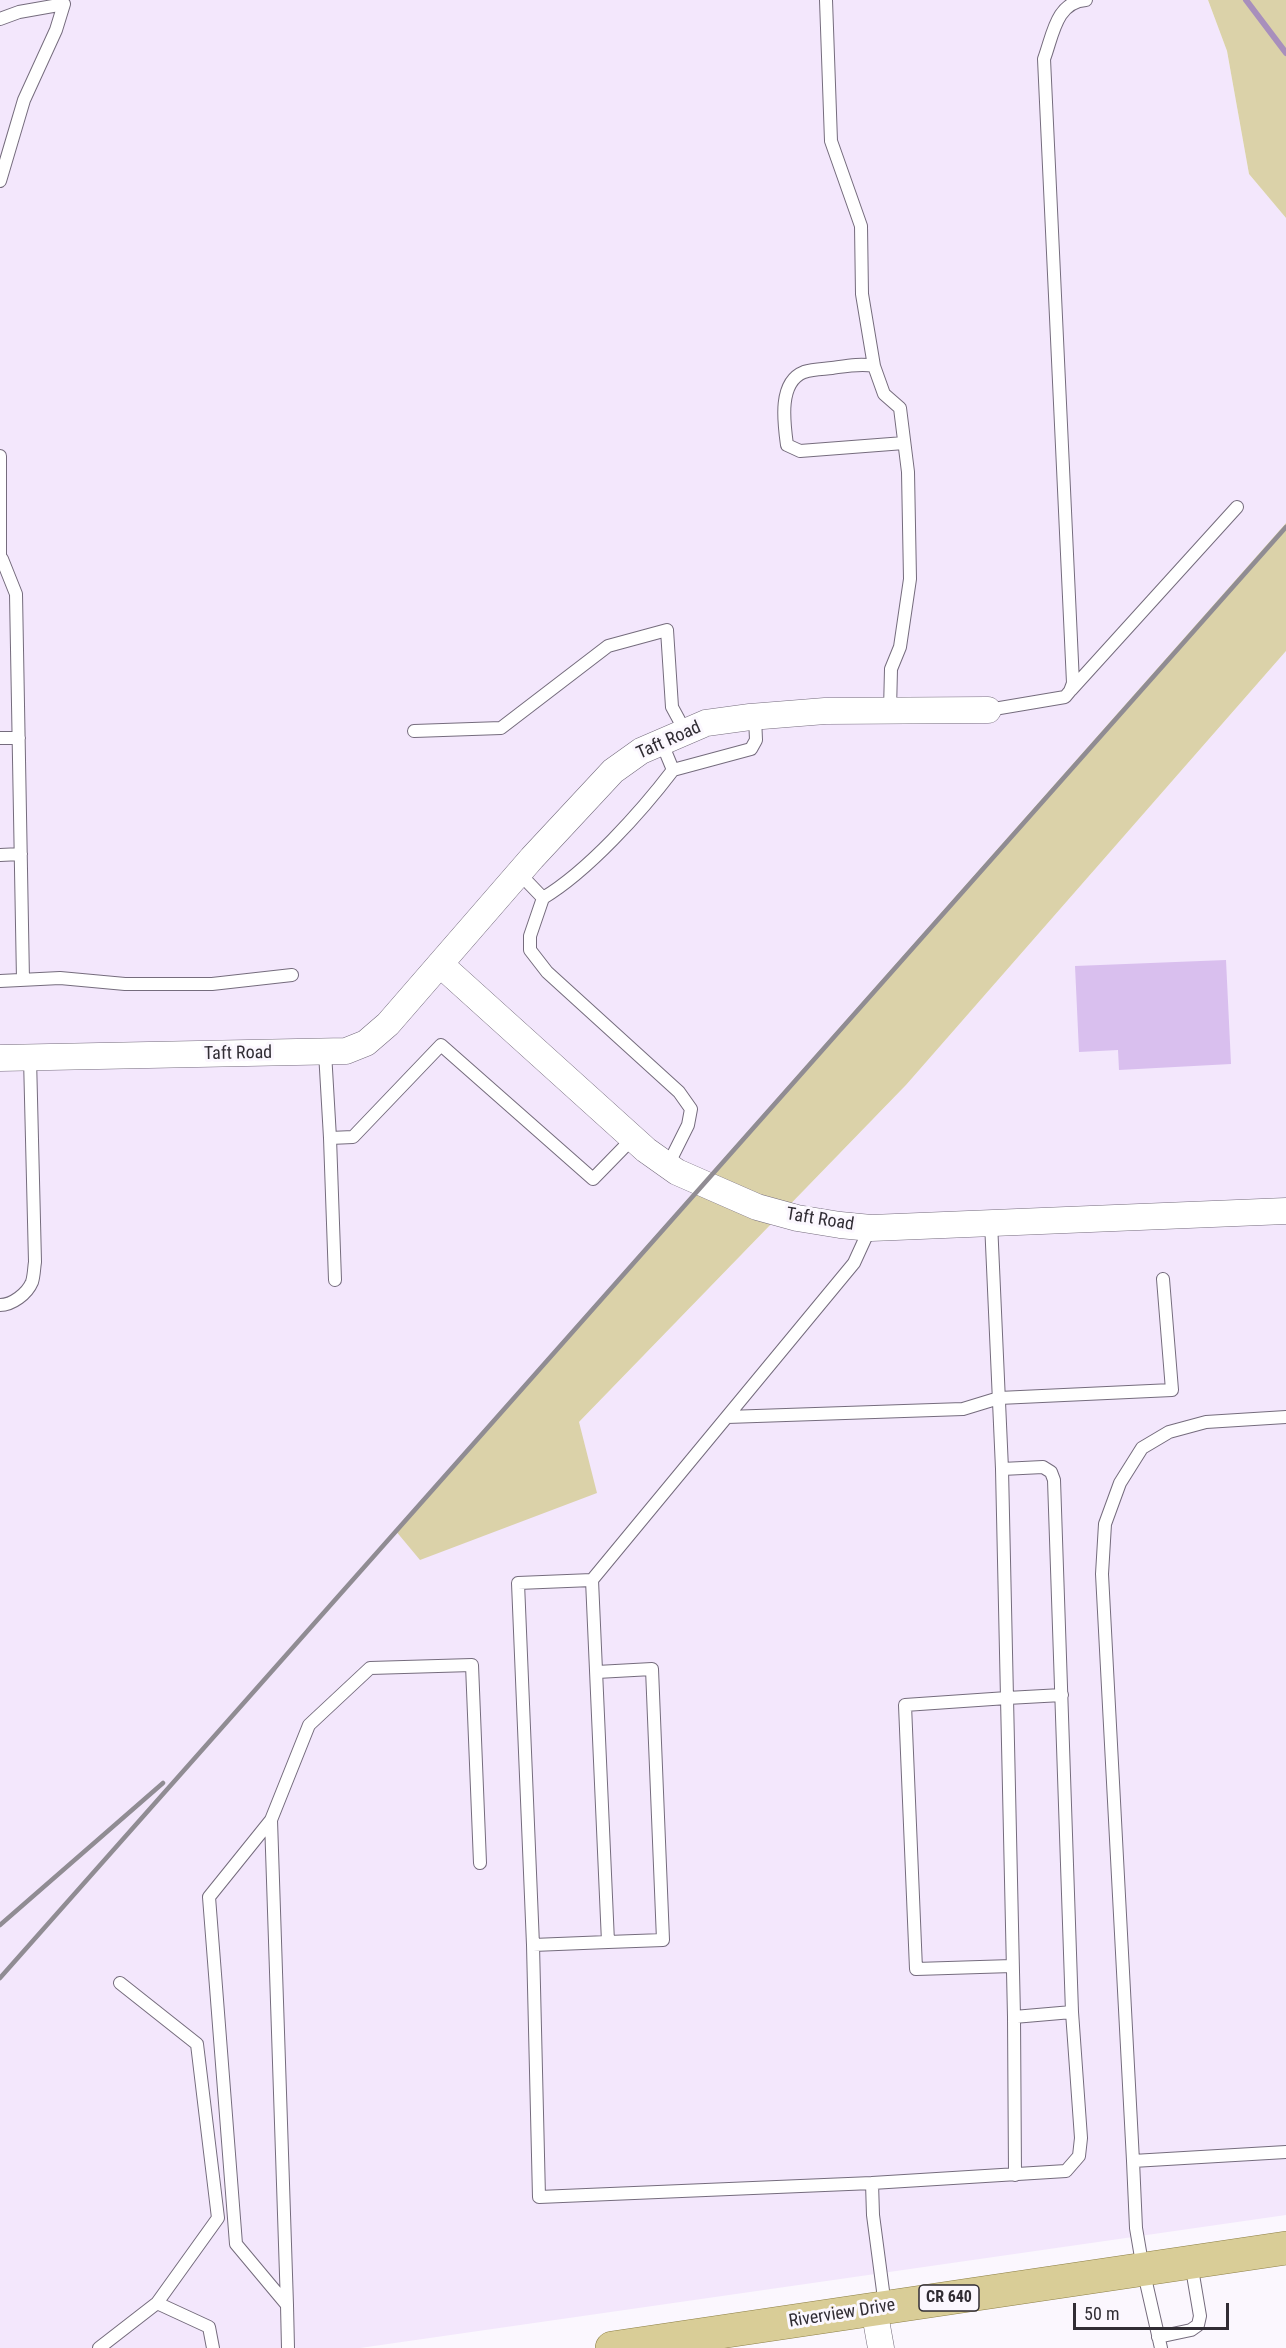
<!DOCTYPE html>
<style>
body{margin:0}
#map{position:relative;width:1286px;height:2348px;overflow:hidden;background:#fbf7fe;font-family:"Roboto Condensed",sans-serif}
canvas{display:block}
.scale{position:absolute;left:1073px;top:2303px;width:156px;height:27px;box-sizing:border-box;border:3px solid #312d34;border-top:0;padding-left:8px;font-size:18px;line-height:21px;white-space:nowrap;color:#312d34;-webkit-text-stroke:4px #fbf7fe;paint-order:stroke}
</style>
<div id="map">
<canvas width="1286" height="2348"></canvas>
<div class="scale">50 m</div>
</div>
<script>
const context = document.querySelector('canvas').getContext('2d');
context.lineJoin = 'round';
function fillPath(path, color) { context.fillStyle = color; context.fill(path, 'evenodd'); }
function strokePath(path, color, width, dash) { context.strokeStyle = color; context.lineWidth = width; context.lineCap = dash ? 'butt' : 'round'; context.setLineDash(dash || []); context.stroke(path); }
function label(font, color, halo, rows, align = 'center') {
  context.font = font + ' "Roboto Condensed",sans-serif'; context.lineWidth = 6; context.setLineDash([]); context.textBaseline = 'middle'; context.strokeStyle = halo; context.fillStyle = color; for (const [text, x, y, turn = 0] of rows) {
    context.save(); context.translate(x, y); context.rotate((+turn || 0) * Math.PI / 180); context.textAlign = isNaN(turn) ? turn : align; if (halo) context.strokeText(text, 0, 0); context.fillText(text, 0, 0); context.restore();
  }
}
const built = new Path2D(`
 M 0,0 L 1208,0 L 1227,51 L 1249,174 L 1286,218 L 1286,523 L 395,1530 L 579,1422 L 906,1085 L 1286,651 L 1286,2215 L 360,2348 L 0,2348 Z`);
const green = new Path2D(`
 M 1208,0 L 1286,0 L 1286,218 L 1249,174 L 1227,51 Z
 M 1286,523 L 1286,651 L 906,1085 L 579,1422 L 597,1493 L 420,1560 L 395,1530 Z`);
const stream = new Path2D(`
 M 1246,0 L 1286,53`);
const building = new Path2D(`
 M 1226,960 L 1231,1064 L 1119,1070 L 1118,1050 L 1079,1052 L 1075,966 Z`);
const lane = new Path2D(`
 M 826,0 L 831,141 L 861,226 L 862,294 L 874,366 L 884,394 L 900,408 L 908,472 L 910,579 L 900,647 L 891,669 L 890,710
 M 0,19 L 19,12 L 64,4 L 56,30 L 24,100 L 0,181
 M 874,366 C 861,363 846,366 832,368 C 824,369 813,369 804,372 C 778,382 784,423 787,445 L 800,451 L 904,443
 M 0,456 L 0,559
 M 2,559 L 16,594 L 23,980
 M 1071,690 L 1237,507
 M 988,710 L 1065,697 L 1070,691 L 1073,683 L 1044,59 C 1053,35 1056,2 1086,0
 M 414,731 L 501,728 L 608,646 L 667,630 L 672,707 L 685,731
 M 0,738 L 19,738
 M 673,770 L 751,749 L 756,740 L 755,717
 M 0,855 L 21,854
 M 519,873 L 543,898 L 530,936 L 530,950 L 547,972 L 679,1092 L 691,1109 L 688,1125 L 668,1165
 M 543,898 C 588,871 641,812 673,770 L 661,741
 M 0,981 L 60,978 L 125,984 L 212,984 L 292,975
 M 325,1052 L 330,1138 L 353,1137 L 441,1045 L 593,1179 L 633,1138
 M 330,1138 L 335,1280
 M 870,1228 L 854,1263 L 592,1580 L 518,1583 L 533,1945 L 539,2197 L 872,2183
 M 0,1305 C 12,1305 27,1294 32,1282 C 34,1276 34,1268 35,1262 L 30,1058
 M 727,1417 L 963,1409 L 999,1398 L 1172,1390 L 1163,1279
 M 1002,1469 L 1007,1698 L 1062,1695
 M 597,1672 L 652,1669 L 663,1940 L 608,1942
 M 271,1820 L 309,1725 L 370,1668 L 472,1665 L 480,1863
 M 533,1945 L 608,1942 L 592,1580
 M 1012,1966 L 916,1969 L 905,1705 L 1007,1698 L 1014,2017 L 1072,2012
 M 120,1983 L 197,2044 L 218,2218 L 157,2303 L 209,2327 L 213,2348
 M 1014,2017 L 1015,2175
 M 1133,2161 L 1102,1574 L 1105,1524 L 1120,1483 L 1142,1448 L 1169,1432 L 1206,1422 L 1286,1417
 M 287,2305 L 236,2244 L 209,1897 L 271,1820 L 287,2305 L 288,2348
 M 885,2306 L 873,2215 L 872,2183 L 1066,2171 L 1079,2156 L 1081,2138 L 1072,2012 L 1054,1480 L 1051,1472 L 1043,1467 L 1002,1469 L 991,1222
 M 1158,2337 L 1191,2330 L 1198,2325 L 1200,2316 L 1191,2263
 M 99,2348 L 157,2303
 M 1161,2348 L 1143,2269 L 1136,2228 L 1133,2161 L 1286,2152`);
const street = new Path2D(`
 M 440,964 L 646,1150 L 677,1172 L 757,1207 L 797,1218 L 840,1225 L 871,1228 L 1286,1211
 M 0,1058 L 346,1051 L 366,1043 L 388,1024 L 532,858 L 613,771 L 641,751 L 706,723 L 750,717 L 825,711 L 988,710
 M 874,2309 L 881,2348`);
const primary = new Path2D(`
 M 612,2348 L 1286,2248`);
const rail = new Path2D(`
 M 0,1925 L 163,1783
 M 0,1978 L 1286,527`);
const shields = [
 [949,2298,60]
];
const shieldNames = [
 ["CR 640",949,2298]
];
const streetNames = [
 ["Taft Road",669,741,-24],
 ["Taft Road",238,1054,-1],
 ["Taft Road",820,1220,9],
 ["Riverview Drive",842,2314,-9]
];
fillPath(built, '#f3e7fc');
fillPath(green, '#dbd2a9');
strokePath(stream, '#a88fbc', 6);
fillPath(building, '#d9bfee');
strokePath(lane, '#756c7d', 14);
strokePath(street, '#756c7d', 27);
strokePath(primary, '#8e8048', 34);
strokePath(lane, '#fff', 12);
strokePath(street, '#fff', 26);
strokePath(primary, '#d9cd97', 33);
strokePath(rail, '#908c93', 4.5);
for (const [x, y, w] of shields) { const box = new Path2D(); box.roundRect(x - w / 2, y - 13, w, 26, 4.5); context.fillStyle = '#fbf7fe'; context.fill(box); strokePath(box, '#312d34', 1.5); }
label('bold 16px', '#312d34', null, shieldNames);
label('18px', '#312d34', '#fbf7fe', streetNames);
</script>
